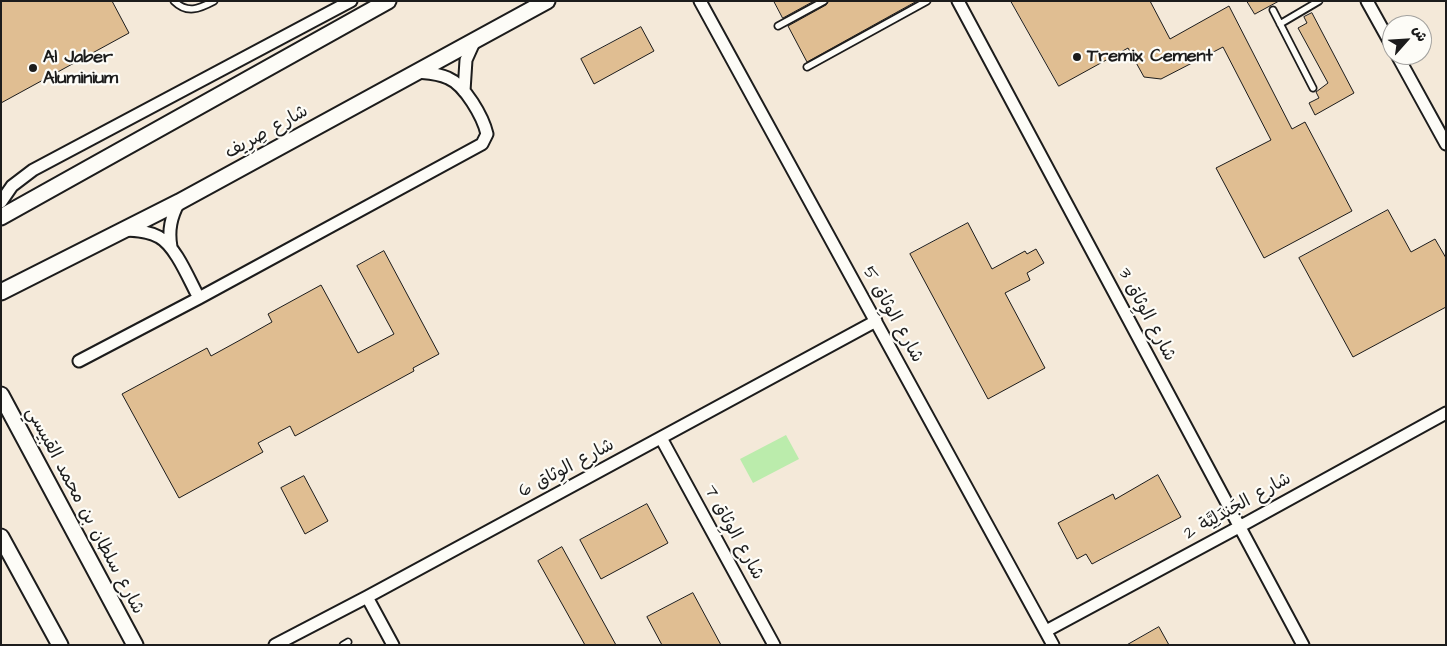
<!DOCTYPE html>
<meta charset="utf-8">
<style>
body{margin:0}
#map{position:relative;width:1447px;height:646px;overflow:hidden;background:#fdfcf7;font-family:"Architects Daughter","Playpen Sans Arabic",sans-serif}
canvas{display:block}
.frame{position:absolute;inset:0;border:2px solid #1c1c1c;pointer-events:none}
.north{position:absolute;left:1382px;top:15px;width:50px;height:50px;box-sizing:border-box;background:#fdfcf7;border:1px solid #a3a29f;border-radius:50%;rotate:64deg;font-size:14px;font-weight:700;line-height:20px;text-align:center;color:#1c1c1c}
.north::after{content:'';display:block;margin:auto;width:18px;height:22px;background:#1c1c1c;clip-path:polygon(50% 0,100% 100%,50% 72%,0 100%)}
</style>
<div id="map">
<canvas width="1447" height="646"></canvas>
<div class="frame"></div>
<div class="north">ش</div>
</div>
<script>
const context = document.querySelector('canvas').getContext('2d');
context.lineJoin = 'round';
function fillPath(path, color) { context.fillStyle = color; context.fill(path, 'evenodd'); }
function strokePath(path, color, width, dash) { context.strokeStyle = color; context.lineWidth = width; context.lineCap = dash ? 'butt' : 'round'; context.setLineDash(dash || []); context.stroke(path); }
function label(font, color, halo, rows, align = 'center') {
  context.font = font + ' "Architects Daughter","Playpen Sans Arabic",sans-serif'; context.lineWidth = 4.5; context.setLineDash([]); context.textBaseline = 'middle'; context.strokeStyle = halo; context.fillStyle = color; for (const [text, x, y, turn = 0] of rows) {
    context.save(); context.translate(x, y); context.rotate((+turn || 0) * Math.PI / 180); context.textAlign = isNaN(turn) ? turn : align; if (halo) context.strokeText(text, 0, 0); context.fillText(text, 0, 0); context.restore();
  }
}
const built = new Path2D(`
 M 1,1 L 1446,1 L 1446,645 L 1,645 ZM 1392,25 L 1422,25 L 1422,55 L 1392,55 Z`);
const green = new Path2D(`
 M 786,435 L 799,459 L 753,483 L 740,459 Z`);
const building = new Path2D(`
 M 1,1 L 112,1 L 129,33 L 1,103 Z
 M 774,1 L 814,1 L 783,18 Z
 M 829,1 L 917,1 L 807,62 L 788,26 L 826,5 Z
 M 1011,1 L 1150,1 L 1170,39 L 1229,6 L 1292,129 L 1305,122 L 1352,211 L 1264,258 L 1216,168 L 1271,140 L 1223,47 L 1161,79 L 1144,77 L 1128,48 L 1059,86 Z
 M 1247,1 L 1279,1 L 1255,14 Z
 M 1312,13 L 1354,93 L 1315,115 L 1309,103 L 1319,98 L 1316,92 L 1328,83 L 1298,28 L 1307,23 L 1304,17 Z
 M 641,27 L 654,51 L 594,84 L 581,59 Z
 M 1388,210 L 1411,252 L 1435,239 L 1446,258 L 1446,307 L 1353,357 L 1299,258 Z
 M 968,223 L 992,269 L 1025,251 L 1027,254 L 1036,249 L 1044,263 L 1027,273 L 1030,280 L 1005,293 L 1045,368 L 988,399 L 910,254 Z
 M 384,251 L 439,354 L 413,368 L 414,371 L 295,436 L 290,426 L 258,443 L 263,452 L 179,498 L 122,394 L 207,348 L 211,356 L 242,339 L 272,322 L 268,314 L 321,285 L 358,353 L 394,334 L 357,266 Z
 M 1158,475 L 1181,517 L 1092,564 L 1086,554 L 1077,559 L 1058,523 L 1113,494 L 1115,499 Z
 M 304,476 L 328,521 L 305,534 L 281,488 Z
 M 647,504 L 668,543 L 601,579 L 580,540 Z
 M 562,547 L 616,645 L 585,645 L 538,561 Z
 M 693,593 L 721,645 L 662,645 L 647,617 Z
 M 1159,627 L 1169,645 L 1127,645 Z`);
const lane = new Path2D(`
 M 174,1 C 187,14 199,9 214,1
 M 1273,10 L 1313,88
 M 1280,24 L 1319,1
 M 778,26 L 824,1
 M 807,67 L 927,1
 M 343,645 L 348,642`);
const street = new Path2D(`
 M 700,1 L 1053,645
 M 958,1 L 1303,645
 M 1367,1 L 1392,46
 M 1397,55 L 1446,144
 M 464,91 L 466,60 L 475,40
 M 1,202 L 12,186 L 33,170 L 351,1
 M 125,230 C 137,231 149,231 159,237 C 176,246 190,282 199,298
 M 171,247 C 168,230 171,217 179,202
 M 79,361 L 199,298 L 482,144 L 487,134 C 483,117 465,85 448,78 C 438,73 428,73 417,72
 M 661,438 L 774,645
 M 367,597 L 393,645
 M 1046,631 L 1239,527 L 1446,413
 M 275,645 L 367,597 L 876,321`);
const secondary = new Path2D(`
 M 1,217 L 388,1
 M 1,292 L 179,202 L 547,1
 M 1,395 L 135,645
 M 1,537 L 60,645`);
const markers = [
 [1077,57,5,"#1c1c1c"],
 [33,68,5,"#1c1c1c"]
];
const poiNames = [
 ["Tremix Cement",1087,57],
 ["Al Jaber",43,58],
 ["Aluminium",43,79]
];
const streetNames = [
 ["شارع صِرِيف",267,133,-29],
 ["شارع الوِثاق 5",892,315,61],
 ["شارع الوِثاق 3",1146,315,62],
 ["شارع الوِثاق 6",567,469,-28],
 ["شارع الجَندَلِيَّة 2",1238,507,-29],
 ["شارع سلطان بن محمد القبيسي",84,511,62],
 ["شارع الوِثاق 7",733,533,61]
];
fillPath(built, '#f4e9d9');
fillPath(green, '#bbecac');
fillPath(building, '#e0be92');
strokePath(building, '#1c1c1c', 1);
strokePath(lane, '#1c1c1c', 9);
strokePath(street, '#1c1c1c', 15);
strokePath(secondary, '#1c1c1c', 19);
strokePath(lane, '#fdfcf7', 5.5);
strokePath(street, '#fdfcf7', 11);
strokePath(secondary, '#fdfcf7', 15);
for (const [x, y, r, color] of markers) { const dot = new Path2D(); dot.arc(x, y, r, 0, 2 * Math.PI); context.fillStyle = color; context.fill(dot); strokePath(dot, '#fdfcf7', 2); }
label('bold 18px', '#1c1c1c', '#fdfcf7', poiNames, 'left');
label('18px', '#1c1c1c', '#fdfcf7', streetNames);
</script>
